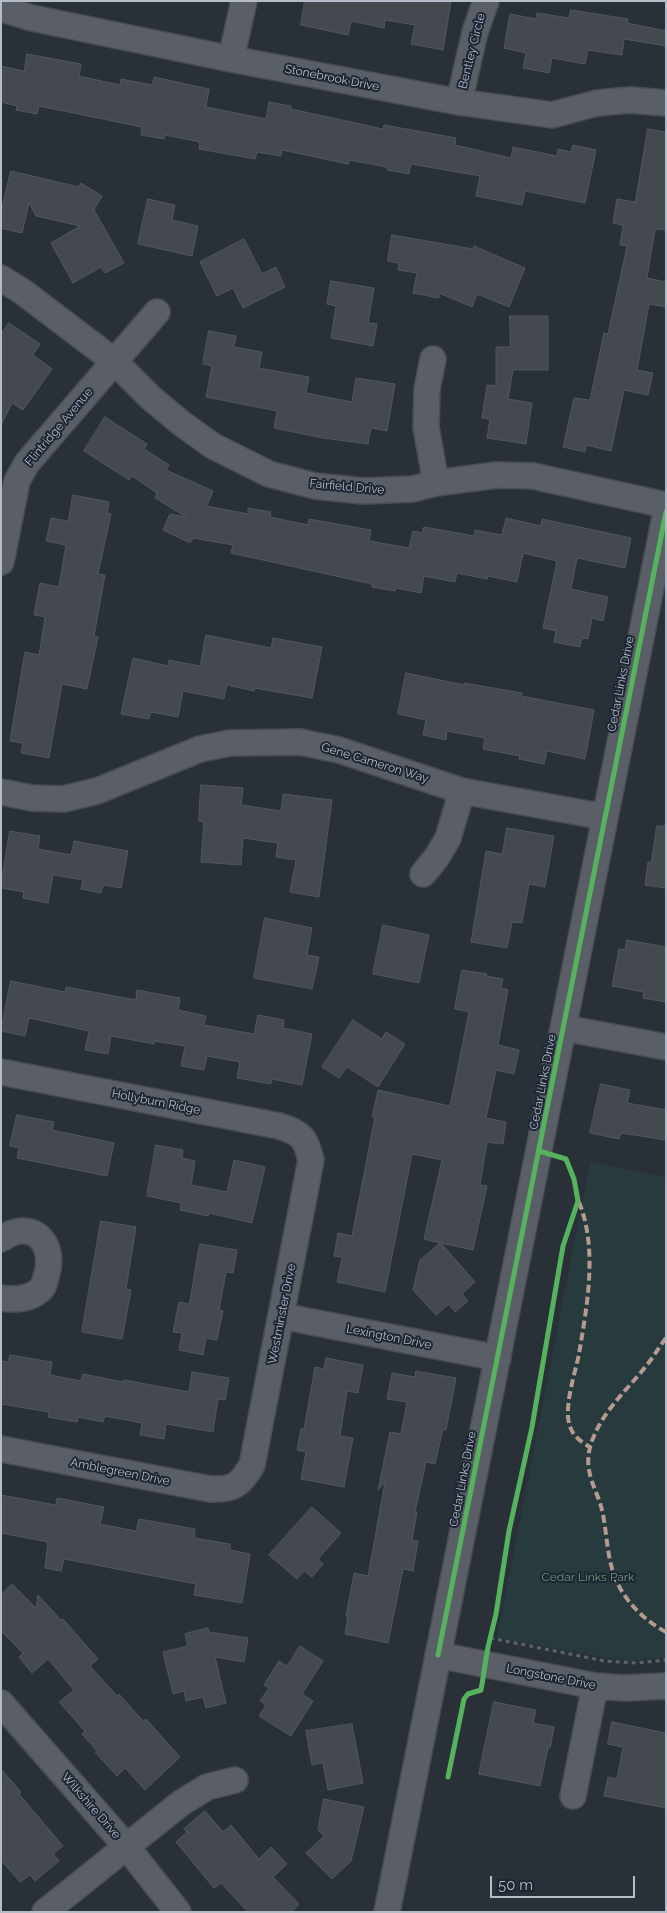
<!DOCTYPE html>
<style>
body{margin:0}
#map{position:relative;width:667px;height:1913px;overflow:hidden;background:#2a3038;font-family:Raleway,sans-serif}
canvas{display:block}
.frame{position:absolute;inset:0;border:2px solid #b4bcc9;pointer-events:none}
.scale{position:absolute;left:490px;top:1876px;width:145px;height:22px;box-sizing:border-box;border:2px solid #b4bcc9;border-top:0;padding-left:6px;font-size:15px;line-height:18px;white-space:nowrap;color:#b4bcc9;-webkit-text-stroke:4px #1d2633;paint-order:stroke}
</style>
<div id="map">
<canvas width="667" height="1913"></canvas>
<div class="frame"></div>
<div class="scale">50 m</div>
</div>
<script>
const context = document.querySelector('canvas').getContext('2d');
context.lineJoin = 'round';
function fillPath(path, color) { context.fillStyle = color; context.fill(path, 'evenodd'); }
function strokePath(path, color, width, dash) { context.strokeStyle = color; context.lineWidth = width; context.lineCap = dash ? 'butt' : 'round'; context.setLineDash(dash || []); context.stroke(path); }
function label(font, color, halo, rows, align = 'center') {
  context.font = font + ' Raleway,sans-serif'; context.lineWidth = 4; context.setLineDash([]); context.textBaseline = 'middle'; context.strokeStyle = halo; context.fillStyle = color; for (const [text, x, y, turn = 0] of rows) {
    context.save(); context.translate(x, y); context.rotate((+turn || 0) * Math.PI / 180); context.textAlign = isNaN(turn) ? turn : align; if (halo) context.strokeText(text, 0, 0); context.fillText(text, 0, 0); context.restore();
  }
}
const green = new Path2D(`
 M 590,1162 L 666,1177 L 666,1658 L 626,1661 L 497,1638 Z`);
const building = new Path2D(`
 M 305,1 L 451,1 L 443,50 L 411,44 L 415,25 L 385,20 L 384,28 L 351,21 L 348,35 L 301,25 Z
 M 571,10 L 628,19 L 627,23 L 666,31 L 666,46 L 624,39 L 622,55 L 588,50 L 585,64 L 552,58 L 549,73 L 523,68 L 526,53 L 504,48 L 510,14 L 536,19 L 537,13 L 569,18 Z
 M 27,54 L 81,64 L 79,76 L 120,85 L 121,79 L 152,85 L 154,77 L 209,89 L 206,107 L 266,119 L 269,102 L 291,106 L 291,109 L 383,129 L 384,125 L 456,138 L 455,145 L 511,158 L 513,147 L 557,156 L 558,149 L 571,152 L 573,145 L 596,150 L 585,203 L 525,191 L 522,205 L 476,196 L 480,176 L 411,164 L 409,174 L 387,170 L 387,167 L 349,160 L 348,164 L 282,150 L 281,156 L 257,152 L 255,159 L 199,149 L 200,142 L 165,135 L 164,139 L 141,135 L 142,127 L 39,106 L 37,114 L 16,110 L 17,106 L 1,102 L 1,66 L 24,71 Z
 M 648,129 L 666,132 L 666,230 L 655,229 L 647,278 L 666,282 L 666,307 L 649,304 L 637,370 L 653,373 L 648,395 L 624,390 L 611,451 L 586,445 L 585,452 L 563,447 L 574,398 L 590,400 L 604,333 L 608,334 L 627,246 L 620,245 L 623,225 L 613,223 L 617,199 L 635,202 Z
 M 11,171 L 79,187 L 81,183 L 102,196 L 94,210 L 124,263 L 105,273 L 101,267 L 73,283 L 51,243 L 80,226 L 36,216 L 29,203 L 22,233 L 1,228 L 1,213 Z
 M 148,199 L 175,205 L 172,220 L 198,226 L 192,256 L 138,244 Z
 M 392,235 L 473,249 L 474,246 L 525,268 L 509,307 L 477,294 L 472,307 L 439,293 L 439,298 L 413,293 L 417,273 L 398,270 L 399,263 L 388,261 Z
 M 244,239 L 262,274 L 276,267 L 285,287 L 243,308 L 233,288 L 217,296 L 200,262 Z
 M 331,281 L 374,288 L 368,323 L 377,324 L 373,346 L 331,338 L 336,306 L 327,304 Z
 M 510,316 L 548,316 L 548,370 L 513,370 L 508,399 L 532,403 L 526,444 L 487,438 L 490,419 L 482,418 L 487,385 L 496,386 L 496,347 L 510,347 Z
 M 9,323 L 40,344 L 33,355 L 52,369 L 23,410 L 12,403 L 1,425 L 1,334 Z
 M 209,331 L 236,336 L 234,347 L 262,352 L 259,368 L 309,377 L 306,393 L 352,402 L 356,378 L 395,384 L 387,431 L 371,428 L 368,444 L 323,438 L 274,428 L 277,411 L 206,397 L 212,366 L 203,364 Z
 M 105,417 L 147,444 L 144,449 L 169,465 L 166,470 L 213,491 L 207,506 L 248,514 L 248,508 L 271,512 L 270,517 L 308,525 L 309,519 L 371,530 L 369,541 L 409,548 L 413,531 L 422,533 L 424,527 L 474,536 L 475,530 L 502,535 L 506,518 L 541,526 L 542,519 L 631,538 L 625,568 L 577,558 L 571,589 L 608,597 L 603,621 L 592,618 L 588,639 L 582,638 L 580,647 L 554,642 L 556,631 L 543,628 L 557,561 L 523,553 L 517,582 L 488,576 L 487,579 L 457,573 L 455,582 L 424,576 L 421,593 L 396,588 L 395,591 L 372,587 L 372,584 L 231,553 L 233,545 L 193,538 L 190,543 L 163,530 L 170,514 L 186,517 L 155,498 L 157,493 L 132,476 L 129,480 L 84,451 Z
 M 73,495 L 109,502 L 107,513 L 111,514 L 98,574 L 105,575 L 94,636 L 98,637 L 87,689 L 62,684 L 49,758 L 21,753 L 23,743 L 10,741 L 25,652 L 39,655 L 45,617 L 34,615 L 40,583 L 59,587 L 66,545 L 46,541 L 51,518 L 68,521 Z
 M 206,635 L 271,648 L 273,638 L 322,647 L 312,698 L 254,688 L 254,691 L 227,685 L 224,699 L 183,691 L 178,717 L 151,712 L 149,719 L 121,714 L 133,658 L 168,666 L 169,660 L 200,666 Z
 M 406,673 L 464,685 L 464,683 L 522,693 L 521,696 L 594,710 L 585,759 L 547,751 L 544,764 L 519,759 L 520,756 L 483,749 L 485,738 L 447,731 L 446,740 L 423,735 L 426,720 L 398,714 Z
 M 201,785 L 243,788 L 241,805 L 281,811 L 283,794 L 332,800 L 319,897 L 290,892 L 296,860 L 276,857 L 278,843 L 243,838 L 241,865 L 201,862 L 204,822 L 199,821 Z
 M 657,826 L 666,826 L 666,888 L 645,885 L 648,862 L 651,863 Z
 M 507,828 L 554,836 L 545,887 L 529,884 L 522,923 L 512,922 L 507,948 L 471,942 L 486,851 L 502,854 Z
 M 10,831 L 40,836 L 38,849 L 71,855 L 74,841 L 128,851 L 121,888 L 103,885 L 101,893 L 81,889 L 83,880 L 53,875 L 48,903 L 23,898 L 24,892 L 1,888 Z
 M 265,918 L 312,928 L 307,955 L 319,957 L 312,989 L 254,978 Z
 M 383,925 L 429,935 L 419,983 L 373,974 Z
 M 627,940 L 666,947 L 666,1002 L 643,998 L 644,992 L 612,986 L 619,949 L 625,950 Z
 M 462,970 L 487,974 L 486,976 L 503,979 L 501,988 L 508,990 L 498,1045 L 519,1050 L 514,1074 L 496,1070 L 486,1118 L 506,1122 L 503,1144 L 487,1142 L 480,1185 L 487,1186 L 473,1250 L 441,1243 L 475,1282 L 462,1294 L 468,1301 L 455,1312 L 449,1304 L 436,1315 L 413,1290 L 420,1260 L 440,1243 L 424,1239 L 442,1160 L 412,1154 L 385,1292 L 337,1282 L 342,1257 L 334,1256 L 338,1233 L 352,1236 L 375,1117 L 372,1117 L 378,1090 L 450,1106 L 469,1012 L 455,1009 Z
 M 11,981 L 65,992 L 66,987 L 136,1000 L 137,990 L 180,998 L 178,1010 L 206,1016 L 204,1025 L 254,1034 L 258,1015 L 284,1020 L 283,1028 L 312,1034 L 302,1085 L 272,1079 L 271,1084 L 237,1078 L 240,1062 L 207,1056 L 204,1070 L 181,1066 L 185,1046 L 154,1041 L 154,1044 L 111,1036 L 108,1054 L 85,1050 L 89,1031 L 29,1018 L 25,1036 L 1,1031 Z
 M 353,1020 L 382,1039 L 386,1032 L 405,1044 L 378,1087 L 347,1067 L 339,1078 L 322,1067 Z
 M 601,1084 L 630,1090 L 627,1103 L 666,1110 L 666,1140 L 621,1133 L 619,1139 L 590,1133 Z
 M 17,1115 L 54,1122 L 52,1130 L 114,1143 L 107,1176 L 17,1158 L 19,1148 L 10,1146 Z
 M 156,1145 L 183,1150 L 182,1158 L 195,1161 L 191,1185 L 227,1192 L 234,1160 L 265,1167 L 252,1223 L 209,1213 L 208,1216 L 180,1210 L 181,1203 L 147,1196 Z
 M 101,1221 L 136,1227 L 126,1289 L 131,1290 L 122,1339 L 82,1332 Z
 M 200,1244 L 237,1250 L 233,1273 L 226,1272 L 219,1310 L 223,1311 L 217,1340 L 206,1338 L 203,1355 L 179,1350 L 182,1333 L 173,1332 L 179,1302 L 189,1304 Z
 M 10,1355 L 52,1362 L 50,1375 L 81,1381 L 83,1374 L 123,1382 L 124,1380 L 189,1392 L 192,1372 L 229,1378 L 225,1400 L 218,1399 L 213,1432 L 166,1424 L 164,1439 L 140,1435 L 142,1423 L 105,1416 L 103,1422 L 78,1417 L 77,1422 L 48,1417 L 49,1412 L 1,1404 L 1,1361 L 8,1362 Z
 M 326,1358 L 363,1365 L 358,1393 L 347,1391 L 340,1436 L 353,1438 L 344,1487 L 301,1479 L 306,1452 L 297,1450 L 301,1429 L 304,1429 L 315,1367 L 324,1369 Z
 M 416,1371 L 456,1378 L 446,1430 L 443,1429 L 435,1464 L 426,1462 L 415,1512 L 417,1512 L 412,1540 L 418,1541 L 413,1571 L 403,1569 L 388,1643 L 345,1634 L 348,1616 L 346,1616 L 354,1573 L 368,1576 L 385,1482 L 378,1490 L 390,1432 L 401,1434 L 407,1402 L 387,1399 L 392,1373 L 415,1377 Z
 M 1,1495 L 56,1505 L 57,1498 L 104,1507 L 100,1524 L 136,1531 L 139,1519 L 195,1529 L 194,1538 L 230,1544 L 230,1550 L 250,1554 L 242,1603 L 194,1595 L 196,1584 L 64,1559 L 61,1571 L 45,1568 L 48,1542 L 1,1533 Z
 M 312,1507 L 341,1533 L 318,1559 L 323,1564 L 312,1577 L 304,1571 L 297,1579 L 269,1555 Z
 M 12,1584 L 36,1608 L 38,1595 L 61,1620 L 63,1619 L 98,1659 L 90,1666 L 117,1696 L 119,1694 L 143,1721 L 146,1719 L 180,1757 L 145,1790 L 125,1768 L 117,1776 L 95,1752 L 97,1751 L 82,1734 L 85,1731 L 59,1702 L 74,1690 L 48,1659 L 32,1673 L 19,1657 L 23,1653 L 1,1631 L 1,1595 Z
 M 208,1628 L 209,1632 L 248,1638 L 244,1662 L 215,1657 L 226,1703 L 206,1708 L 203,1697 L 186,1701 L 184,1691 L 173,1694 L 163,1652 L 188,1646 L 185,1634 Z
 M 300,1646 L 323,1661 L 302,1694 L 313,1701 L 291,1736 L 259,1716 L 266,1705 L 260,1701 L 269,1688 L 264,1685 L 279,1661 L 287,1666 Z
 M 494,1702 L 536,1710 L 533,1723 L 554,1727 L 550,1748 L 548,1748 L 540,1786 L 479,1774 Z
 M 612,1722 L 666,1733 L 666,1808 L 604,1796 L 608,1777 L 617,1779 L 623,1747 L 608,1744 Z
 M 352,1724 L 363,1783 L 328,1790 L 323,1763 L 312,1765 L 306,1731 Z
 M 1,1769 L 21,1792 L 19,1794 L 63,1846 L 53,1854 L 59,1861 L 35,1881 L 30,1875 L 20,1882 L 1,1860 Z
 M 324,1799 L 364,1807 L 351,1861 L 332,1879 L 306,1853 L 324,1836 L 318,1830 Z
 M 205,1811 L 223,1832 L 231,1825 L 259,1859 L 271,1847 L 287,1864 L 273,1877 L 299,1904 L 292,1912 L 248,1912 L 221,1883 L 214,1888 L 176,1842 L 187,1832 L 184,1829 Z`);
const path = new Path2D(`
 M 490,1638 L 605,1661 L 636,1663 L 666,1660`);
const minor = new Path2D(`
 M 1,7 L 9,11 L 32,18 L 231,59 L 459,102 L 552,115 L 597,103 L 630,100 L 666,103
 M 231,59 L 244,1
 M 459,102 L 475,32 L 486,1
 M 1,278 L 23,292 L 114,361 L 151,398 L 181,423 L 213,446 L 269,474 L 315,486 L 363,491 L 413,489 L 436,483 L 497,475 L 533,476 L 666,505
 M 433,359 L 427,389 L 426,427 L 436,483
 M 1,562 L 17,481 L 27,463 L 157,312
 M 1,792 L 32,798 L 63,799 L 97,791 L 200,749 L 230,743 L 300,742 L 339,750 L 462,791 L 605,817
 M 423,874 L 437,857 L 448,838 L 462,791
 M 564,1028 L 666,1047
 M 1,1072 L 279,1126 C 302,1133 305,1137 311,1160 L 252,1465 C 240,1485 234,1490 210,1489 L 1,1449
 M 1,1239 C 33,1217 57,1244 46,1277 C 45,1281 44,1286 42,1288 C 31,1300 15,1300 1,1298
 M 281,1316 L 498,1358
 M 438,1655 L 595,1686 L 624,1688 L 666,1686
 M 1,1703 L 126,1846 L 178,1912
 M 573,1796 L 595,1686
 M 45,1912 L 181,1803 L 207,1787 L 235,1780
 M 387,1912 L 666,512`);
const quiet = new Path2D(`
 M 579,1202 C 598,1249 587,1306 579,1354 C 575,1374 562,1411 571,1429 C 575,1438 583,1443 590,1447
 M 666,1338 C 659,1347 653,1358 646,1366 C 628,1389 605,1409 594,1436 C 589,1447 587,1459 589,1470 C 591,1483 599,1497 602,1510 C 608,1536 606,1563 620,1588 C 630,1606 647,1622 666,1632`);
const cycleway = new Path2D(`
 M 438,1655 L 666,512
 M 448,1777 L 464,1699 L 468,1694 L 481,1690 L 488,1647 L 496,1614 L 509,1531 L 532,1427 L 563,1246 L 578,1201 L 574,1179 L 566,1159 L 539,1151`);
const streetNames = [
 ["Bentley Circle",472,51,-76],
 ["Stonebrook Drive",332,78,11],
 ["Flintridge Avenue",59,427,-50],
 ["Fairfield Drive",347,487,5],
 ["Cedar Links Drive",621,684,-79],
 ["Gene Cameron Way",375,763,17],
 ["Cedar Links Drive",543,1082,-79],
 ["Hollyburn Ridge",156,1102,11],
 ["Westminster Drive",282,1314,-79],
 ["Lexington Drive",389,1337,11],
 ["Amblegreen Drive",120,1472,11],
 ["Cedar Links Drive",463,1479,-79],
 ["Longstone Drive",551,1677,11],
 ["Wilkshire Drive",91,1806,49]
];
const parkNames = [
 ["Cedar Links Park",588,1577]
];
fillPath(green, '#273a3e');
fillPath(building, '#444950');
strokePath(building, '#52575f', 1);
strokePath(minor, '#484c53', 28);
strokePath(path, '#5d636a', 3, [4, 4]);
strokePath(minor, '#5a5e66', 25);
strokePath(quiet, '#b69a8f', 4, [8, 4]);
strokePath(cycleway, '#56b35d', 5);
label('12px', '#b4bcc9', '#1d2633', streetNames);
label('12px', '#6b9a76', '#1d2633', parkNames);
</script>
